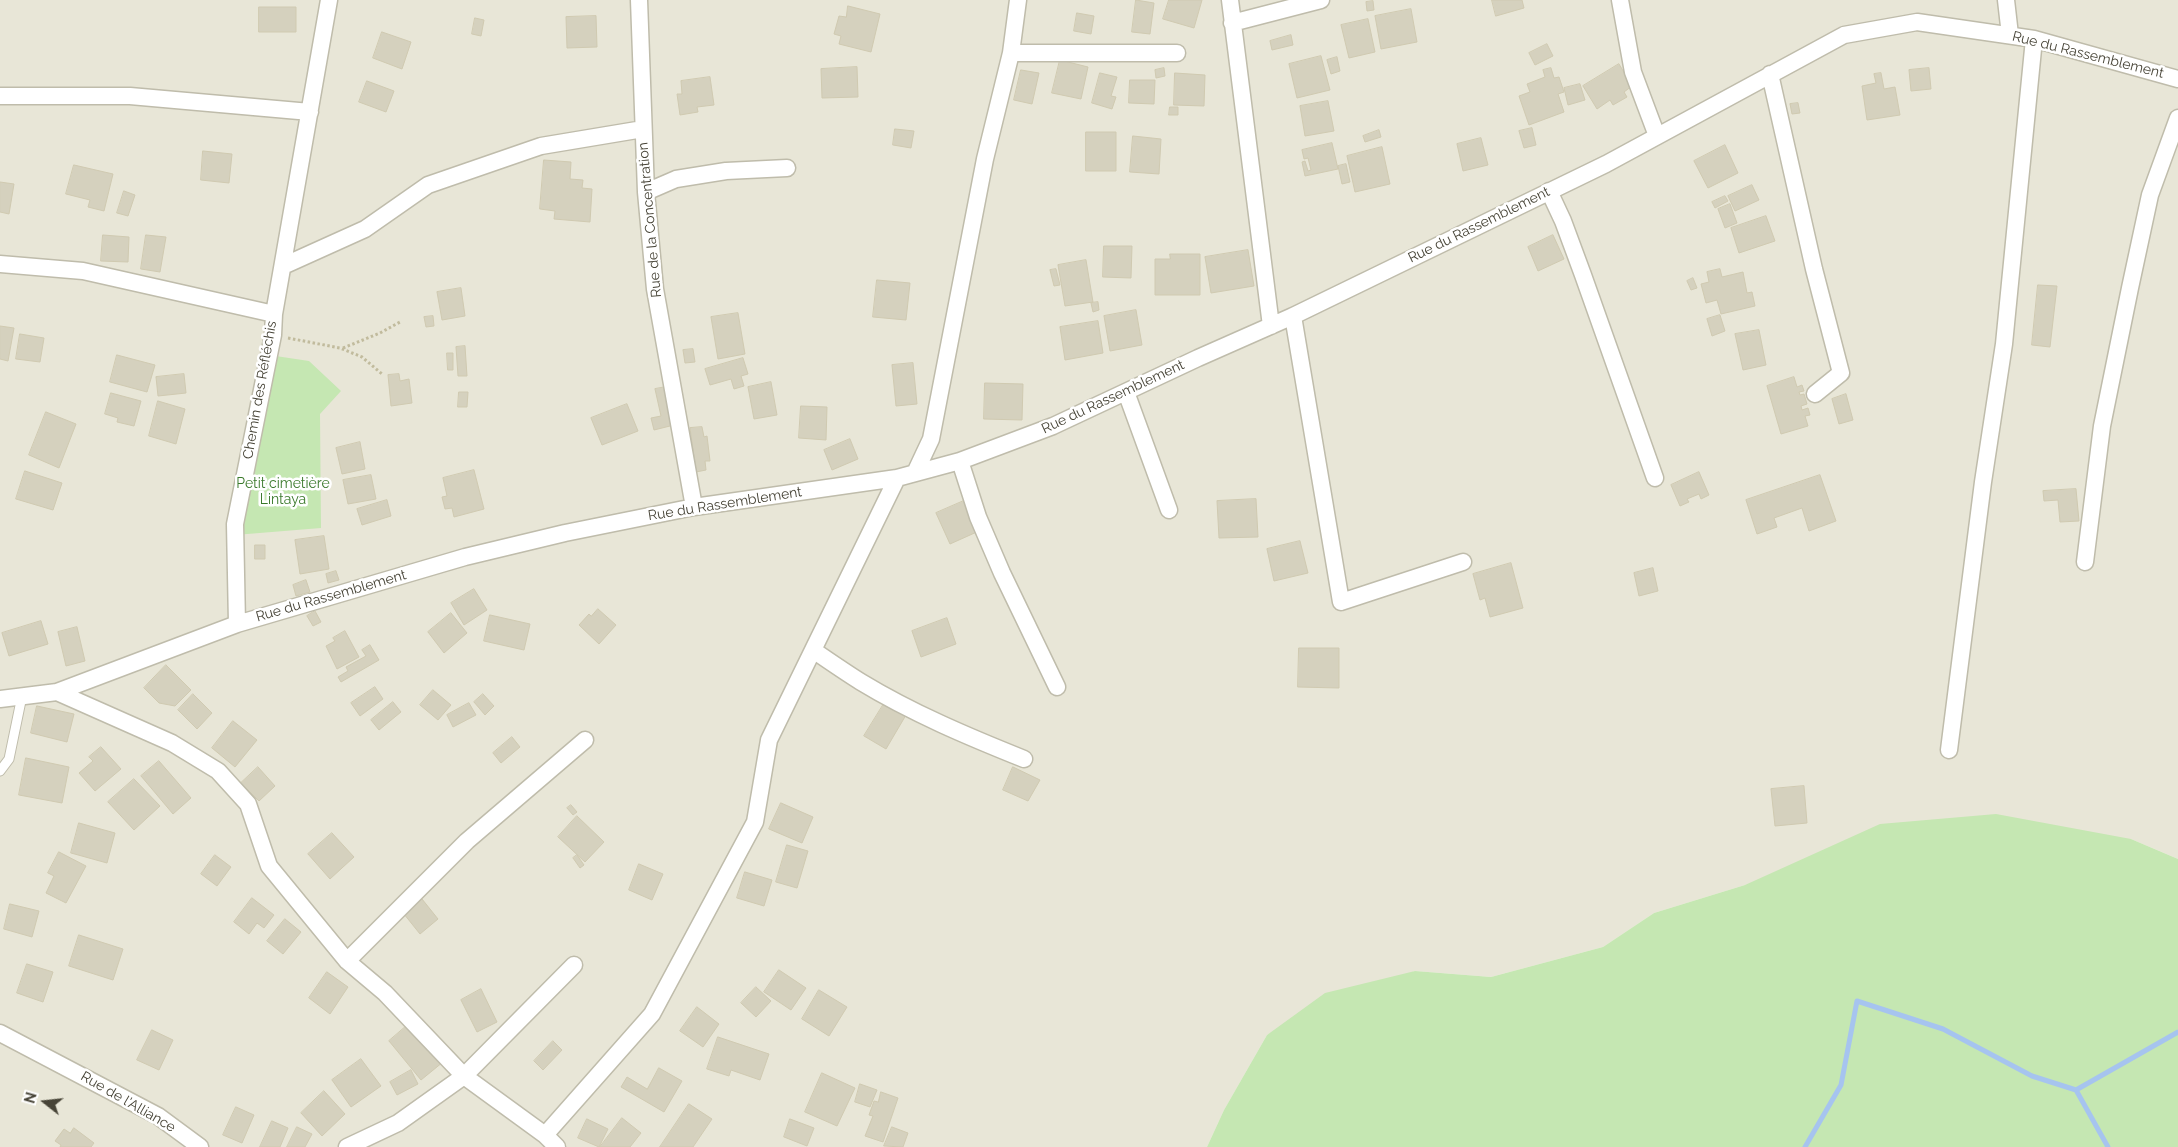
<!DOCTYPE html>
<meta charset="utf-8">
<style>
body{margin:0}
#map{position:relative;width:2178px;height:1147px;overflow:hidden;background:#f4f3e9;font-family:Raleway,sans-serif}
canvas{display:block}
.north{position:absolute;left:20px;top:1077px;width:50px;height:50px;-webkit-text-stroke:4px #fff;paint-order:stroke;rotate:286deg;font-size:14px;font-weight:700;line-height:20px;text-align:center;color:#474437}
.north::after{content:'';display:block;margin:auto;width:18px;height:22px;background:#474437;clip-path:polygon(50% 0,100% 100%,50% 72%,0 100%)}
</style>
<div id="map">
<canvas width="2178" height="1147"></canvas>
<div class="north">N</div>
</div>
<script>
const context = document.querySelector('canvas').getContext('2d');
context.lineJoin = 'round';
function fillPath(path, color) { context.fillStyle = color; context.fill(path, 'evenodd'); }
function strokePath(path, color, width, dash) { context.strokeStyle = color; context.lineWidth = width; context.lineCap = dash ? 'butt' : 'round'; context.setLineDash(dash || []); context.stroke(path); }
function label(font, color, halo, rows, align = 'center') {
  context.font = font + ' Raleway,sans-serif'; context.lineWidth = 5; context.setLineDash([]); context.textBaseline = 'middle'; context.strokeStyle = halo; context.fillStyle = color; for (const [text, x, y, turn = 0] of rows) {
    context.save(); context.translate(x, y); context.rotate((+turn || 0) * Math.PI / 180); context.textAlign = isNaN(turn) ? turn : align; if (halo) context.strokeText(text, 0, 0); context.fillText(text, 0, 0); context.restore();
  }
}
const residential = new Path2D(`
 M 0,0 L 2178,0 L 2178,859 L 2131,839 L 1745,885 L 1654,913 L 1603,947 L 1491,977 L 1415,971 L 1267,1035 L 1224,1110 L 1207,1147 L 0,1147 Z`);
const green = new Path2D(`
 M 269,355 L 309,361 L 341,391 L 320,414 L 321,528 L 235,535 Z
 M 1996,814 L 2131,839 L 2178,859 L 2178,1147 L 1207,1147 L 1224,1110 L 1267,1035 L 1325,993 L 1415,971 L 1491,977 L 1603,947 L 1654,913 L 1745,885 L 1880,824 Z`);
const stream = new Path2D(`
 M 2076,1090 L 2178,1032
 M 1805,1147 L 1841,1085 L 1857,1001 L 1943,1029 L 2032,1076 L 2076,1090 L 2108,1147`);
const building = new Path2D(`
 M 1136,0 L 1154,3 L 1150,34 L 1132,32 Z
 M 1169,0 L 1202,0 L 1194,28 L 1163,19 Z
 M 1492,0 L 1522,0 L 1524,8 L 1496,16 Z
 M 1373,1 L 1374,10 L 1367,11 L 1366,2 Z
 M 848,6 L 880,14 L 871,52 L 839,44 L 841,36 L 834,34 L 839,16 L 846,17 Z
 M 259,7 L 296,7 L 296,32 L 259,32 Z
 M 1411,9 L 1417,42 L 1381,49 L 1375,16 Z
 M 1077,13 L 1094,16 L 1091,34 L 1074,31 Z
 M 596,16 L 597,47 L 567,48 L 566,17 Z
 M 475,18 L 484,20 L 481,36 L 472,34 Z
 M 1368,19 L 1375,52 L 1349,58 L 1341,25 Z
 M 382,32 L 411,42 L 402,69 L 373,58 Z
 M 1291,35 L 1293,45 L 1272,50 L 1270,41 Z
 M 1547,44 L 1553,56 L 1535,65 L 1529,53 Z
 M 1321,56 L 1330,90 L 1297,98 L 1289,64 Z
 M 1337,57 L 1340,71 L 1331,74 L 1327,60 Z
 M 1060,60 L 1088,67 L 1081,99 L 1052,93 Z
 M 1619,64 L 1632,86 L 1624,92 L 1627,97 L 1613,105 L 1610,100 L 1597,109 L 1583,86 Z
 M 857,67 L 858,97 L 822,98 L 821,69 Z
 M 1164,68 L 1165,76 L 1156,78 L 1155,70 Z
 M 1551,68 L 1554,78 L 1559,77 L 1564,92 L 1558,94 L 1564,112 L 1529,125 L 1519,96 L 1530,92 L 1527,84 L 1545,77 L 1543,70 Z
 M 1929,68 L 1931,89 L 1911,91 L 1909,70 Z
 M 1021,70 L 1039,73 L 1032,104 L 1014,100 Z
 M 1100,73 L 1117,77 L 1111,96 L 1116,97 L 1112,109 L 1092,103 Z
 M 1175,73 L 1205,75 L 1204,106 L 1174,105 Z
 M 1881,73 L 1884,89 L 1895,87 L 1900,115 L 1867,120 L 1862,86 L 1876,83 L 1874,74 Z
 M 710,77 L 714,105 L 697,107 L 698,112 L 680,115 L 677,94 L 682,94 L 681,81 Z
 M 1130,80 L 1155,80 L 1154,104 L 1129,103 Z
 M 367,81 L 394,91 L 386,112 L 359,102 Z
 M 1580,84 L 1585,100 L 1568,105 L 1564,88 Z
 M 1328,101 L 1334,131 L 1305,136 L 1300,106 Z
 M 1798,103 L 1800,113 L 1792,114 L 1790,104 Z
 M 1170,107 L 1178,107 L 1178,115 L 1169,115 Z
 M 1532,128 L 1536,145 L 1524,148 L 1519,131 Z
 M 895,129 L 914,131 L 911,148 L 893,145 Z
 M 1379,130 L 1381,137 L 1365,142 L 1363,136 Z
 M 1086,132 L 1116,132 L 1116,171 L 1086,171 Z
 M 1133,136 L 1161,139 L 1159,174 L 1130,172 Z
 M 1481,138 L 1488,165 L 1463,171 L 1457,144 Z
 M 1332,143 L 1338,169 L 1305,176 L 1302,162 L 1305,161 L 1308,171 L 1311,170 L 1308,158 L 1304,159 L 1302,150 Z
 M 1725,145 L 1738,173 L 1708,188 L 1694,161 Z
 M 1382,147 L 1390,184 L 1355,192 L 1347,156 Z
 M 203,151 L 232,154 L 229,183 L 201,180 Z
 M 544,160 L 571,162 L 570,179 L 583,180 L 582,188 L 592,189 L 590,222 L 554,219 L 555,211 L 540,209 Z
 M 1346,164 L 1350,182 L 1342,184 L 1338,166 Z
 M 74,165 L 113,174 L 104,211 L 88,207 L 90,200 L 66,194 Z
 M 0,182 L 14,184 L 9,214 L 0,212 Z
 M 1752,185 L 1759,200 L 1735,211 L 1728,196 Z
 M 124,191 L 135,195 L 128,216 L 117,213 Z
 M 1725,196 L 1728,201 L 1715,208 L 1712,202 Z
 M 1730,204 L 1737,223 L 1725,228 L 1718,209 Z
 M 1766,216 L 1775,241 L 1739,253 L 1731,228 Z
 M 103,235 L 129,237 L 128,262 L 101,261 Z
 M 146,235 L 166,237 L 160,272 L 141,269 Z
 M 1553,235 L 1564,259 L 1538,271 L 1528,247 Z
 M 1104,246 L 1132,246 L 1131,278 L 1103,277 Z
 M 1248,250 L 1254,286 L 1211,293 L 1205,257 Z
 M 1170,254 L 1200,254 L 1200,295 L 1155,295 L 1155,259 L 1170,259 Z
 M 1086,260 L 1093,302 L 1065,306 L 1058,265 Z
 M 1056,269 L 1060,285 L 1054,286 L 1050,270 Z
 M 1720,269 L 1722,277 L 1743,272 L 1747,293 L 1752,292 L 1755,306 L 1721,314 L 1717,300 L 1706,303 L 1701,284 L 1709,282 L 1707,272 Z
 M 1693,278 L 1697,288 L 1691,290 L 1687,281 Z
 M 877,280 L 910,283 L 906,320 L 873,317 Z
 M 2038,285 L 2057,286 L 2050,347 L 2032,345 Z
 M 461,288 L 465,316 L 442,320 L 437,292 Z
 M 1098,302 L 1099,310 L 1093,312 L 1091,303 Z
 M 1136,310 L 1142,345 L 1110,351 L 1104,316 Z
 M 738,313 L 745,354 L 718,359 L 711,317 Z
 M 1720,315 L 1725,331 L 1712,336 L 1707,319 Z
 M 433,316 L 434,326 L 426,327 L 424,317 Z
 M 1098,321 L 1103,353 L 1065,360 L 1060,327 Z
 M 0,326 L 14,328 L 8,361 L 0,359 Z
 M 1759,330 L 1766,365 L 1743,370 L 1735,334 Z
 M 20,334 L 44,338 L 40,362 L 16,359 Z
 M 465,346 L 467,376 L 458,376 L 456,347 Z
 M 693,349 L 695,362 L 685,363 L 683,350 Z
 M 447,353 L 453,353 L 453,370 L 448,370 Z
 M 117,355 L 155,365 L 147,392 L 110,382 Z
 M 743,358 L 748,374 L 741,376 L 744,386 L 734,389 L 731,379 L 710,385 L 705,369 Z
 M 913,363 L 917,404 L 896,406 L 892,365 Z
 M 184,374 L 186,393 L 158,396 L 156,377 Z
 M 399,374 L 400,381 L 409,379 L 412,403 L 391,406 L 388,375 Z
 M 1794,377 L 1797,387 L 1802,385 L 1804,391 L 1799,392 L 1800,395 L 1804,394 L 1807,404 L 1801,406 L 1802,410 L 1808,408 L 1810,415 L 1805,416 L 1808,426 L 1781,434 L 1767,386 Z
 M 771,382 L 777,415 L 754,419 L 748,387 Z
 M 985,383 L 1023,384 L 1022,420 L 984,419 Z
 M 666,387 L 674,425 L 654,430 L 651,418 L 661,416 L 655,389 Z
 M 459,392 L 468,392 L 467,407 L 458,407 Z
 M 111,393 L 141,401 L 134,426 L 117,422 L 118,418 L 105,414 Z
 M 1846,394 L 1853,420 L 1839,424 L 1832,399 Z
 M 158,401 L 185,409 L 176,444 L 149,436 Z
 M 627,404 L 638,431 L 602,445 L 591,418 Z
 M 801,406 L 827,407 L 826,440 L 799,438 Z
 M 46,412 L 76,424 L 59,468 L 29,455 Z
 M 702,427 L 704,437 L 707,436 L 710,461 L 705,461 L 706,470 L 696,472 L 690,428 Z
 M 850,439 L 858,459 L 832,470 L 824,450 Z
 M 360,442 L 365,469 L 342,474 L 336,448 Z
 M 474,470 L 484,509 L 454,517 L 452,508 L 445,509 L 442,497 L 447,496 L 443,478 Z
 M 25,471 L 62,483 L 53,510 L 16,499 Z
 M 1699,472 L 1709,495 L 1701,499 L 1699,494 L 1687,499 L 1689,502 L 1680,506 L 1671,485 Z
 M 371,475 L 376,499 L 348,504 L 343,480 Z
 M 1820,475 L 1836,521 L 1809,531 L 1802,508 L 1774,518 L 1777,527 L 1757,534 L 1746,500 Z
 M 2076,489 L 2079,521 L 2060,522 L 2058,500 L 2044,501 L 2043,491 Z
 M 1256,499 L 1258,537 L 1219,538 L 1217,501 Z
 M 387,500 L 391,516 L 362,525 L 357,509 Z
 M 966,500 L 979,531 L 950,544 L 936,513 Z
 M 324,536 L 329,569 L 300,574 L 295,540 Z
 M 1300,541 L 1308,573 L 1274,581 L 1267,549 Z
 M 255,545 L 265,545 L 265,559 L 255,559 Z
 M 1511,563 L 1523,608 L 1490,617 L 1485,598 L 1480,600 L 1473,574 Z
 M 1653,568 L 1658,591 L 1639,596 L 1634,573 Z
 M 336,571 L 339,580 L 328,583 L 326,574 Z
 M 306,580 L 310,592 L 296,596 L 293,585 Z
 M 474,589 L 487,610 L 464,625 L 451,603 Z
 M 598,609 L 616,625 L 599,644 L 579,625 L 589,614 L 591,616 Z
 M 315,611 L 321,622 L 313,626 L 307,616 Z
 M 451,613 L 467,633 L 444,653 L 428,632 Z
 M 490,615 L 530,624 L 524,650 L 484,641 Z
 M 947,618 L 956,644 L 921,657 L 912,631 Z
 M 41,621 L 48,644 L 9,656 L 2,633 Z
 M 77,627 L 85,661 L 66,666 L 58,632 Z
 M 345,631 L 359,657 L 337,669 L 326,646 L 335,641 L 333,638 Z
 M 370,645 L 379,660 L 341,682 L 338,677 L 348,671 L 346,667 L 366,656 L 362,650 Z
 M 1299,648 L 1339,648 L 1339,688 L 1298,687 Z
 M 166,665 L 191,690 L 175,706 L 159,703 L 144,688 Z
 M 375,687 L 383,699 L 360,716 L 351,703 Z
 M 433,690 L 451,705 L 438,720 L 420,705 Z
 M 193,694 L 212,713 L 197,729 L 178,710 Z
 M 483,694 L 494,706 L 485,715 L 474,702 Z
 M 393,702 L 401,712 L 379,730 L 371,720 Z
 M 885,702 L 906,715 L 886,749 L 864,736 Z
 M 469,703 L 476,715 L 453,727 L 447,715 Z
 M 37,706 L 74,714 L 67,742 L 31,733 Z
 M 233,721 L 257,740 L 235,767 L 212,748 Z
 M 512,737 L 520,747 L 501,763 L 493,753 Z
 M 101,747 L 121,769 L 95,791 L 79,773 L 93,761 L 89,757 Z
 M 26,758 L 69,767 L 62,803 L 19,795 Z
 M 159,761 L 191,798 L 173,814 L 141,776 Z
 M 258,767 L 275,786 L 259,801 L 241,783 Z
 M 1013,767 L 1040,780 L 1028,801 L 1003,790 Z
 M 134,779 L 160,806 L 134,830 L 108,802 Z
 M 1804,786 L 1807,823 L 1775,826 L 1771,789 Z
 M 781,803 L 813,817 L 802,843 L 769,829 Z
 M 571,805 L 577,812 L 573,815 L 567,808 Z
 M 577,816 L 604,842 L 585,862 L 558,837 Z
 M 79,823 L 115,833 L 107,863 L 71,853 Z
 M 332,833 L 354,857 L 330,879 L 308,854 Z
 M 787,845 L 808,851 L 797,888 L 776,882 Z
 M 59,852 L 86,866 L 66,903 L 46,893 L 54,876 L 48,873 Z
 M 215,855 L 231,867 L 217,886 L 201,874 Z
 M 577,855 L 584,865 L 580,868 L 573,858 Z
 M 639,864 L 663,874 L 652,900 L 629,890 Z
 M 745,872 L 772,880 L 764,906 L 737,898 Z
 M 252,898 L 274,915 L 264,928 L 257,923 L 249,934 L 234,922 Z
 M 422,899 L 438,919 L 420,934 L 404,914 Z
 M 10,904 L 39,911 L 32,937 L 4,929 Z
 M 285,919 L 301,932 L 283,954 L 267,941 Z
 M 79,935 L 123,949 L 113,980 L 69,966 Z
 M 27,964 L 53,972 L 43,1002 L 17,993 Z
 M 779,970 L 806,988 L 791,1010 L 764,992 Z
 M 327,972 L 348,987 L 330,1014 L 309,998 Z
 M 756,987 L 771,1001 L 756,1017 L 741,1003 Z
 M 481,989 L 497,1022 L 477,1032 L 461,1000 Z
 M 819,990 L 847,1007 L 829,1036 L 802,1019 Z
 M 697,1007 L 719,1024 L 703,1047 L 680,1031 Z
 M 410,1023 L 443,1062 L 421,1080 L 389,1041 Z
 M 152,1030 L 173,1040 L 159,1070 L 137,1060 Z
 M 718,1037 L 769,1054 L 760,1080 L 731,1070 L 729,1076 L 707,1069 Z
 M 553,1041 L 562,1050 L 543,1070 L 534,1061 Z
 M 361,1059 L 381,1086 L 351,1107 L 332,1080 Z
 M 659,1068 L 682,1081 L 664,1112 L 621,1087 L 627,1077 L 647,1089 Z
 M 411,1070 L 418,1084 L 397,1095 L 390,1082 Z
 M 822,1073 L 855,1088 L 837,1126 L 805,1112 Z
 M 860,1084 L 877,1090 L 870,1107 L 855,1102 Z
 M 324,1091 L 345,1114 L 322,1136 L 301,1113 Z
 M 881,1092 L 898,1098 L 883,1142 L 865,1136 L 873,1116 L 869,1115 L 874,1101 L 878,1102 Z
 M 689,1104 L 712,1119 L 693,1147 L 660,1147 Z
 M 236,1107 L 254,1115 L 242,1143 L 223,1135 Z
 M 622,1118 L 641,1133 L 630,1147 L 600,1147 Z
 M 587,1119 L 608,1129 L 599,1147 L 578,1138 Z
 M 790,1119 L 814,1128 L 807,1146 L 784,1137 Z
 M 272,1121 L 288,1128 L 280,1147 L 260,1147 Z
 M 297,1127 L 312,1134 L 305,1147 L 287,1147 Z
 M 892,1127 L 908,1133 L 903,1147 L 884,1146 Z
 M 74,1128 L 94,1143 L 91,1147 L 60,1147 L 61,1145 L 55,1141 L 64,1129 L 70,1133 Z`);
const path = new Path2D(`
 M 288,338 L 340,348 L 362,357 L 382,374
 M 343,348 L 380,333 L 400,322`);
const lane = new Path2D(`
 M 0,771 L 9,759 L 22,696`);
const street = new Path2D(`
 M 639,0 L 646,192 L 655,289 L 694,507
 M 1230,0 L 1271,326
 M 1620,0 L 1633,72 L 1657,136
 M 2006,0 L 2010,35
 M 1232,23 L 1321,0
 M 1011,53 L 1177,53
 M 1770,74 L 1814,269 L 1841,373 L 1815,394
 M 0,96 L 130,96 L 310,112
 M 1549,191 L 1563,221 L 1583,275 L 1655,478
 M 646,192 L 676,179 L 726,171 L 787,168
 M 0,264 L 83,271 L 274,314
 M 283,266 L 365,229 L 428,185 L 541,146 L 643,129
 M 1293,316 L 1341,602 L 1463,562
 M 1126,392 L 1169,510
 M 960,461 L 978,517 L 1002,573 L 1057,687
 M 915,473 L 931,439 L 985,159 L 1011,53 L 1018,0
 M 2085,562 L 2102,426 L 2130,288 L 2150,195 L 2178,118
 M 237,624 L 235,524 L 273,335 L 274,314 L 329,0
 M 813,650 C 829,661 845,672 861,682 C 912,713 969,737 1024,759
 M 57,692 L 172,743 L 218,771 L 248,804 L 269,866 L 347,961 L 385,993 L 464,1076 L 545,1135 L 557,1147
 M 0,699 L 57,692 L 237,624 L 465,557 L 565,533 L 694,507 L 897,478 L 960,461 L 1053,426 L 1198,358 L 1293,316 L 1606,164 L 1844,35 L 1917,22 L 2034,39 L 2178,79
 M 1949,750 L 1983,482 L 2004,344 L 2034,39
 M 347,961 L 467,841 L 585,740
 M 0,1033 L 158,1116 L 200,1147
 M 545,1135 L 652,1014 L 755,822 L 769,740 L 897,478
 M 347,1147 L 398,1123 L 464,1076 L 574,965`);
const streetNames = [
 ["Rue du Rassemblement",2088,55,14],
 ["Rue de la Concentration",650,220,-95],
 ["Rue du Rassemblement",1479,225,-26],
 ["Chemin des Réfléchis",260,390,-80],
 ["Rue du Rassemblement",1113,397,-25],
 ["Rue du Rassemblement",725,504,-9],
 ["Rue du Rassemblement",331,596,-16],
 ["Rue de l'Alliance",128,1102,30]
];
const parkNames = [
 ["Petit cimetière",283,484],
 ["Lintaya",283,500]
];
fillPath(residential, '#e8e6d7');
fillPath(green, '#c5e7b2');
strokePath(stream, '#a6c4ef', 5);
fillPath(building, '#d5d1be');
strokePath(building, '#d0cab1', 1);
strokePath(lane, '#bfbcab', 11);
strokePath(street, '#bfbcab', 19);
strokePath(path, '#c1bb9d', 3, [2.5, 2.5]);
strokePath(lane, '#fff', 9);
strokePath(street, '#fff', 16);
label('14px', '#474437', '#fff', streetNames);
label('14px', '#3a792b', '#fff', parkNames);
</script>
